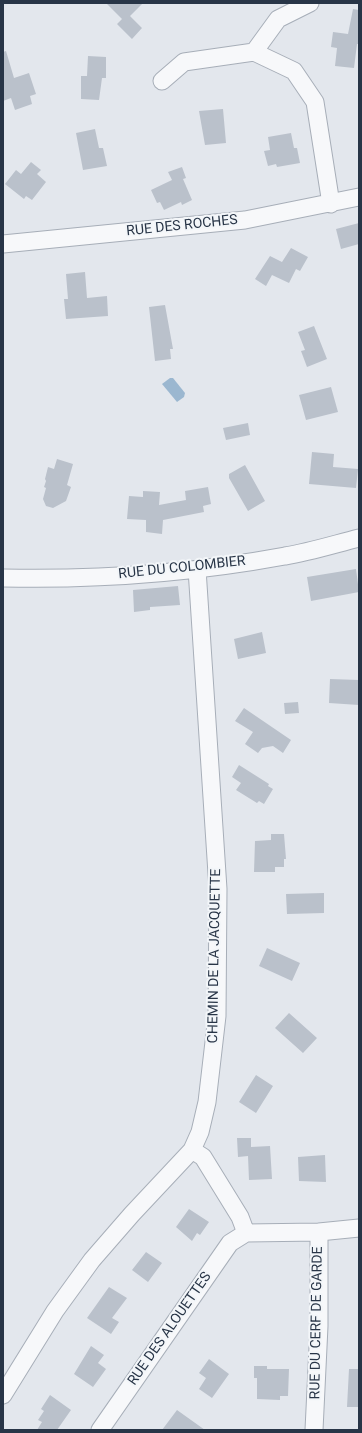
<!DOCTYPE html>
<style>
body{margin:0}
#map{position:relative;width:362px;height:1433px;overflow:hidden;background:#e3e7ed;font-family:Roboto,sans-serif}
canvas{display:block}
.frame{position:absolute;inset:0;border:4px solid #283547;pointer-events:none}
</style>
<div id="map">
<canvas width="362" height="1433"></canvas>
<div class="frame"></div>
</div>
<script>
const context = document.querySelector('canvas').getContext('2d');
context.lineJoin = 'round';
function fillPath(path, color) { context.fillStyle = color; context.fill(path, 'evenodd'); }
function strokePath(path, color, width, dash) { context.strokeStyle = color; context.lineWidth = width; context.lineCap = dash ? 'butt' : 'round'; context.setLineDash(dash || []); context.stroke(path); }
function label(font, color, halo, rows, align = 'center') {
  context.font = font + ' Roboto,sans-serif'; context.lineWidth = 4; context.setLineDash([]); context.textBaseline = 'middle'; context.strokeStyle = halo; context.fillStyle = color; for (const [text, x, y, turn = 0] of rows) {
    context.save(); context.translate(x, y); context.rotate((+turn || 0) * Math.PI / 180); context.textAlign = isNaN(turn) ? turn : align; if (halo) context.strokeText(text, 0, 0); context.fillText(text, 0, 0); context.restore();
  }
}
const water = new Path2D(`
 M 170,378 L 173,378 L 185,393 L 184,397 L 177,402 L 162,384 Z`);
const building = new Path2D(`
 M 106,3 L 143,3 L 130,16 L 142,28 L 132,39 L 117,24 L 122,19 Z
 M 353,9 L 359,10 L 359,44 L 357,44 L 354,68 L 335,66 L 337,48 L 331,47 L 333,32 L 348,34 Z
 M 6,51 L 14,78 L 29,73 L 36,94 L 30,96 L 32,104 L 15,110 L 11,98 L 3,101 L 3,52 Z
 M 88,56 L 106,57 L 106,78 L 102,78 L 99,100 L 81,99 L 81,76 L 87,76 Z
 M 223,109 L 226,143 L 205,145 L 199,111 Z
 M 95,129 L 99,148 L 103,148 L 107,166 L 83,170 L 76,133 Z
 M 291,133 L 294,148 L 297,148 L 300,163 L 277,167 L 276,164 L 268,166 L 264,151 L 270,150 L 268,137 Z
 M 31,162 L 41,170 L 37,174 L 46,182 L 32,200 L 26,196 L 24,199 L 5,184 L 16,170 L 21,174 Z
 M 182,167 L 186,178 L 183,179 L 192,200 L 182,205 L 181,202 L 164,210 L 160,202 L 157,203 L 151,190 L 172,180 L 168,172 Z
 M 359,223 L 359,244 L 341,249 L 336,229 Z
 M 291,248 L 308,257 L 300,271 L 296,269 L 289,283 L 272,275 L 266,286 L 255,279 L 270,256 L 282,262 Z
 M 85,272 L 87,298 L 107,296 L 108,316 L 66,319 L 64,299 L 68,299 L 66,274 Z
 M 165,305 L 173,349 L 170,349 L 171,359 L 155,361 L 149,307 Z
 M 314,326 L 327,359 L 307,367 L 301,351 L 305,350 L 298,332 Z
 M 331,387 L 338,412 L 306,420 L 299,395 Z
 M 248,423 L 250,435 L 226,440 L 223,428 Z
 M 312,452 L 334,454 L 333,467 L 358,469 L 356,488 L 309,484 Z
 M 57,459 L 73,464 L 67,485 L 71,487 L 66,501 L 53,508 L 46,506 L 43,499 L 46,488 L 44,487 L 46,481 L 45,479 L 48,467 L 54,469 Z
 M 245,465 L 265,501 L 248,511 L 229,478 L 229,474 Z
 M 208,487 L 211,504 L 203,506 L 204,512 L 163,520 L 162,534 L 146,532 L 146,520 L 127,519 L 129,496 L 143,497 L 143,491 L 160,492 L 159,505 L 186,500 L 185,491 Z
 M 356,569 L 359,592 L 311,601 L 307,577 Z
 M 178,586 L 180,605 L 150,607 L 150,610 L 134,612 L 133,590 Z
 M 262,632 L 266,653 L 238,659 L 234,639 Z
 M 330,679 L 359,680 L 359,705 L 329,703 Z
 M 298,702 L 299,713 L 285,714 L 284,703 Z
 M 244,708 L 291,740 L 283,753 L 273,746 L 262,748 L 258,753 L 245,744 L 253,732 L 235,721 Z
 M 239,765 L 269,784 L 268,786 L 273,789 L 264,804 L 259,801 L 257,803 L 236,790 L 241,783 L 232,777 Z
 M 271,834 L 284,834 L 286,859 L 284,859 L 284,867 L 275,867 L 275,872 L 254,872 L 255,841 L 271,840 Z
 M 324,893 L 324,913 L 287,914 L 286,894 Z
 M 267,948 L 300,963 L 292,981 L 259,966 Z
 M 289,1013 L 317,1038 L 303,1053 L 275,1028 Z
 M 256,1075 L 273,1086 L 256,1113 L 239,1102 Z
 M 237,1138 L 251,1138 L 251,1147 L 270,1146 L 272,1179 L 249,1180 L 248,1156 L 238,1157 Z
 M 325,1155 L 326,1182 L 299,1181 L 298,1157 Z
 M 189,1209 L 209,1222 L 200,1235 L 197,1233 L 192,1241 L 176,1227 Z
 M 146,1252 L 162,1263 L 148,1282 L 132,1270 Z
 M 109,1287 L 127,1298 L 112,1318 L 119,1322 L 111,1334 L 87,1318 Z
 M 91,1346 L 104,1355 L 98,1363 L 106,1369 L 93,1387 L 74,1374 Z
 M 209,1359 L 229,1374 L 212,1398 L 199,1389 L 206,1378 L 199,1373 Z
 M 254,1366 L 267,1366 L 267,1369 L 289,1369 L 288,1396 L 280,1396 L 280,1400 L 257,1399 L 257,1378 L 254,1378 Z
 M 349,1369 L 359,1369 L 359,1407 L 347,1407 Z
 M 50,1395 L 71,1410 L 57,1430 L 37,1430 L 42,1422 L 38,1420 L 44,1411 L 41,1409 Z
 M 177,1410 L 205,1430 L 162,1430 Z`);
const minor = new Path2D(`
 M 254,52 L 278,19 L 310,3
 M 162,81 L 184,62 L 254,52 L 294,71 L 315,102 L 331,204
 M 3,244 L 245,220 L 359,197
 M 3,578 C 97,580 193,573 285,556 C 310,552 335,544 359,538
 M 192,1150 L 203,1157 L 240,1217 L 246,1233 L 319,1232
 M 3,1395 L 55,1311 L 92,1260 L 132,1214 L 192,1150 L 200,1132 L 207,1102 L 217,1016 L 218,889 L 197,569
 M 100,1430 L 230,1243 L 246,1233
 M 314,1430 L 319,1326 L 319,1232 L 359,1228`);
const streetNames = [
 ["RUE DES ROCHES",182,226,-6],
 ["RUE DU COLOMBIER",182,568,-6],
 ["CHEMIN DE LA JACQUETTE",215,956,-89],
 ["RUE DU CERF DE GARDE",317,1323,-89],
 ["RUE DES ALOUETTES",170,1329,-55]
];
fillPath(water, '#9bb7d0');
fillPath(building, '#bac1cb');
strokePath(minor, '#a7aeb8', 19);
strokePath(minor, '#f7f8fa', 17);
label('14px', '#283547', '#f3f6f9', streetNames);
</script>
